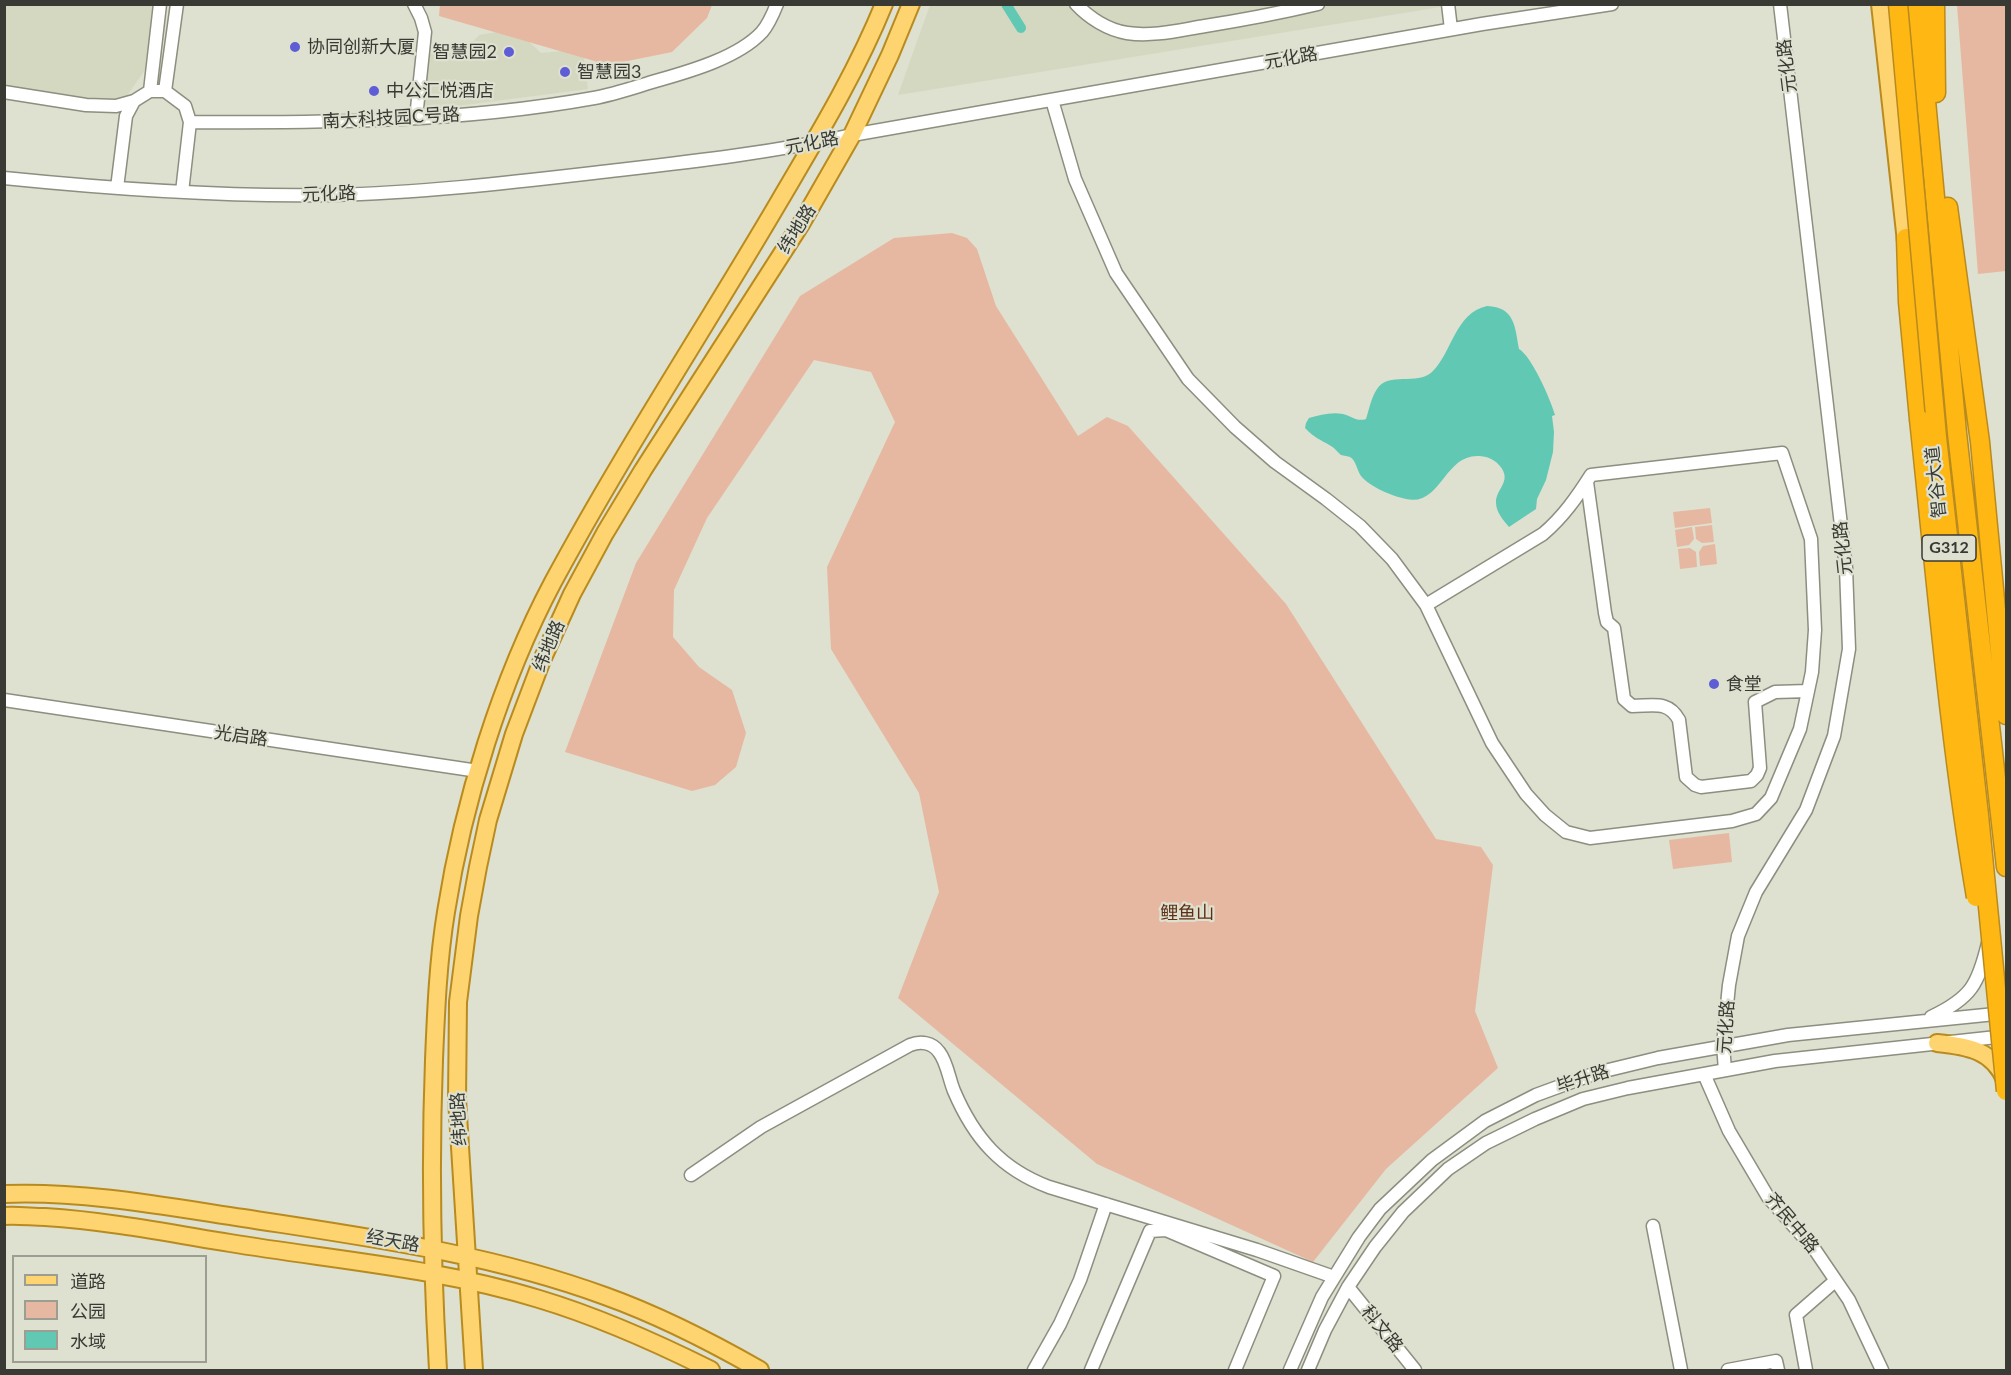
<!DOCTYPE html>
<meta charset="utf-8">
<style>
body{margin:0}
#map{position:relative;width:2011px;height:1375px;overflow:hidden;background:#dee0d0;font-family:Lato,"Noto Sans SC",sans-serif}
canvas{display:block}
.frame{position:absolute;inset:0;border:6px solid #393a34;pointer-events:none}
.legend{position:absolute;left:12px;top:1255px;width:195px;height:108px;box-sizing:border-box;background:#dee0d0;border:2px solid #9c9e92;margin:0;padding:8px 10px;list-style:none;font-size:18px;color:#393a34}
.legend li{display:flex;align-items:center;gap:12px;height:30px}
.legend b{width:30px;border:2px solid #9c9e92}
</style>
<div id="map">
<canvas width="2011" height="1375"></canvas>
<div class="frame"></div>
<ul class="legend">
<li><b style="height:8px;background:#fed471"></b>道路</li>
<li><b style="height:16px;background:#e7b8a1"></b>公园</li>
<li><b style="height:16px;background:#61c8b4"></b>水域</li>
</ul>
</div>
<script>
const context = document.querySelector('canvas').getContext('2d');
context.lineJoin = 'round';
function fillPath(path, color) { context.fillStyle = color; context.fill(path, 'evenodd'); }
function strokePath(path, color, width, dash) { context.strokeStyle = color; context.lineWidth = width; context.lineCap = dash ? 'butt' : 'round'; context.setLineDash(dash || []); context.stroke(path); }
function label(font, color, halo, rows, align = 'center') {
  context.font = font + ' Lato,"Noto Sans SC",sans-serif'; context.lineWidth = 4.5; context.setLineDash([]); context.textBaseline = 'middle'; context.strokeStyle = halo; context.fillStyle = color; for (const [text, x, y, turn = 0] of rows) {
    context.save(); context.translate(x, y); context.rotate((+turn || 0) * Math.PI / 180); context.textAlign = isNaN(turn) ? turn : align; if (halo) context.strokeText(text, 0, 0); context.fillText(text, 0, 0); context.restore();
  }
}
const built = new Path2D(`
 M 5,5 L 154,5 L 145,70 L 126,97 L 108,99 L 98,99 L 96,110 L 5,98 Z
 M 930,5 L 1453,5 L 898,95 Z
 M 509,30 L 526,39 L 541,53 L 583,49 L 588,89 L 426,110 L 422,96 L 427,54 L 464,52 L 479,35 Z`);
const green = new Path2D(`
 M 440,4 L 712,4 L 712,5 L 707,18 L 672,52 L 608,65 L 439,16 Z
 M 1957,5 L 2006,5 L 2006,271 L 1978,274 Z
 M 952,233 L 967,238 L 977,249 L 996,306 L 1078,436 L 1107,417 L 1128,426 L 1286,604 L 1436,839 L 1481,847 L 1493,865 L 1475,1011 L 1498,1068 L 1386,1169 L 1313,1262 L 1097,1164 L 898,998 L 939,892 L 919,793 L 831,649 L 827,567 L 895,422 L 871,372 L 814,360 L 707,518 L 674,590 L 673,637 L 699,667 L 732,690 L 746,733 L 736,767 L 715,785 L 692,791 L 565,752 L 636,563 L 800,296 L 894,238 Z
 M 1710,508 L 1712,523 L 1675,528 L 1673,512 Z
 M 1712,525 L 1714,542 L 1702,543 L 1696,539 L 1695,527 Z
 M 1692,527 L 1694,539 L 1689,545 L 1677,547 L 1675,530 Z
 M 1715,544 L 1717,564 L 1700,566 L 1699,552 L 1703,546 Z
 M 1690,548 L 1696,552 L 1697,567 L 1680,569 L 1678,549 Z
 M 1729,833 L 1732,862 L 1673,869 L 1669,840 Z`);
const water = new Path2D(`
 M 1487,306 C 1515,307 1515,327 1519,349 C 1532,357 1550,398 1555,415 L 1552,416 L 1554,432 L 1553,452 L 1546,480 L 1537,499 L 1536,509 L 1509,527 C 1504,521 1496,512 1496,503 C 1495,488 1516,480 1496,462 C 1491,458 1485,456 1479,456 C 1444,454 1441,507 1406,499 C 1392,496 1370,487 1361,476 C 1357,471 1356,460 1350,457 C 1348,456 1344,456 1341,455 C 1338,453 1335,448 1331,446 C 1321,440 1313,437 1305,428 L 1306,423 L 1309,418 C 1320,415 1331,412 1343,414 C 1351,416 1357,422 1366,419 C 1369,410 1371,398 1377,389 C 1388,371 1417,386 1432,372 C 1452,353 1455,313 1487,306 Z`);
const canal = new Path2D(`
 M 1006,4 L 1021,28`);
const minor = new Path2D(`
 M 414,4 L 421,18 L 425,32 L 416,118
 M 1076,4 C 1089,18 1108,30 1127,33 C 1153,37 1180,30 1205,26 C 1243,20 1280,13 1318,4
 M 1448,4 L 1451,29
 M 150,91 L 160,4
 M 165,91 L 177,4
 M 4,92 L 86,105 L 116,106 L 134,101
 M 1052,100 L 1075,179 L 1116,273 L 1188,379 L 1235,427 L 1275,462 L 1326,499 L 1360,526 L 1392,559 L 1426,605 L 1492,743 L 1526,794 L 1545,815 L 1566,832 L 1590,838 L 1732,821 L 1756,814 L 1771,798 L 1800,729 L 1812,672 L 1815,630 L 1811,539 L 1782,453 L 1591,475 C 1577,497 1563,517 1543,534 L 1426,605
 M 190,122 C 325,123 461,122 594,98 C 616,94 638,86 659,80 C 691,71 739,57 762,32 C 769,24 773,14 777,4
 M 4,178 C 113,189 221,197 330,195 C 427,193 523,181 619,170 C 697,161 775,152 852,135 L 1482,24 L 1612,4
 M 117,188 L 126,116 L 134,101 L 150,91 L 165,91 L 185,106 L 190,122 L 182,192
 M 1587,482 L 1605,613 L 1607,622 L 1614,628 L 1624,699 L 1632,706 C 1653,706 1668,700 1679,720 L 1686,777 L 1695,785 L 1701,787 L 1751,781 L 1757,775 L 1760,768 L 1755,702 L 1775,692 L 1808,691
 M 4,700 L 478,771
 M 1931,1017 C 1971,998 1978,985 1988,943
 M 1725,1070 L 1723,1045 L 1729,985 L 1738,936 L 1756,892 L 1806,810 L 1834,736 L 1849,649 L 1846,568 L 1780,4
 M 1704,1074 L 1729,1131 L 1768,1197 L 1815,1250 L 1849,1300 L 1882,1370
 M 691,1175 L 761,1127 L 910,1045 C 920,1041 932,1042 939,1052 C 947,1062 949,1079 954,1091 C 974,1138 1001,1169 1049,1187 L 1257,1250 L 1334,1277
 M 1653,1226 L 1681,1370
 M 1348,1287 L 1415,1370
 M 1034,1370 L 1060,1324 L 1080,1280 L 1106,1204
 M 1091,1370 L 1150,1231 L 1166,1230 L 1274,1276 L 1235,1370
 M 1290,1370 L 1322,1297 L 1359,1237 L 1380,1209 L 1432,1160 L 1485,1121 L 1536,1095 L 1596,1073 L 1658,1058 L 1788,1035 L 2005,1013
 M 1308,1370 L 1325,1330 L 1348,1287 L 1375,1247 L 1403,1212 L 1448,1169 L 1486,1143 L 1535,1119 L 1583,1099 L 1628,1088 L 1775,1061 L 2006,1036
 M 1728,1370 L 1776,1361 L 1778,1370
 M 1806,1370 L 1796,1315 L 1835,1281`);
const major = new Path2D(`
 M 1880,4 L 1907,251
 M 1937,1043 C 1967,1046 1994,1050 2006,1082
 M 4,1194 C 85,1191 164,1206 243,1218 C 365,1237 488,1253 605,1296 C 658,1315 711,1342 760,1370
 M 4,1216 C 18,1215 32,1217 45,1217 C 108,1221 169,1233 230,1243 C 333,1260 439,1268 539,1299 C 599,1317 655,1342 711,1370
 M 438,1370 C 432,1267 430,1164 434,1060 C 436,1011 438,961 446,912 C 463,803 501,680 553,582 C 623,452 705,328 780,200 C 817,137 856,73 884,4
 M 474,1370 L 457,1099 L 458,1002 L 469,916 L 478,867 L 488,820 L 514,734 L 542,660 L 572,594 L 605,533 L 643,470 L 801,224 L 852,135 L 890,55 L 911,4`);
const highway = new Path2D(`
 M 1917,4 L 1957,433 L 2006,867
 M 1935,4 L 1936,93
 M 1948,207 L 1980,442 L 2006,715
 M 1906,238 L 1908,302 L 1919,419`);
const highwayBridge = new Path2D(`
 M 1898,4 L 1937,437 L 1979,815 L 2006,1091
 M 1919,419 C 1936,578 1949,738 1976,897`);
const markers = [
 [295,47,6,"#5e5dd5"],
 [509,52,6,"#5e5dd5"],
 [565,72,6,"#5e5dd5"],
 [374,91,6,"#5e5dd5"],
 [1714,684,6,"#5e5dd5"]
];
const shields = [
 [1949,548,54]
];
const shieldNames = [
 ["G312",1949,548]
];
const poiNames = [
 ["协同创新大厦",307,47],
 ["智慧园2",497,52,"right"],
 ["智慧园3",577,72],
 ["中公汇悦酒店",386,91],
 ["食堂",1726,684]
];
const streetNames = [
 ["元化路",1291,58,-10],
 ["元化路",1787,66,-97],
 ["南大科技园C号路",391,118,-3],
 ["元化路",812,143,-11],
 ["元化路",329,194,-2],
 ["纬地路",797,229,-58],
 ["智谷大道",1936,482,-96],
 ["元化路",1843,548,-96],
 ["纬地路",549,646,-67],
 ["光启路",241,736,8],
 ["元化路",1726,1027,-86],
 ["毕升路",1583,1079,-18],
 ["纬地路",459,1119,-93],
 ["齐民中路",1792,1223,50],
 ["经天路",393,1241,10],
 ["科文路",1382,1329,51]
];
const parkNames = [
 ["鲤鱼山",1187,913]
];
fillPath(built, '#d4d8c0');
fillPath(green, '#e7b8a1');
fillPath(water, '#61c8b4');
strokePath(canal, '#61c8b4', 10);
strokePath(minor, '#8c8e7f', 15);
strokePath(major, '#b98b1f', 20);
strokePath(highway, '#b98b1f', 21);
strokePath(minor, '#fff', 12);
strokePath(major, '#fed471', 16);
strokePath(highway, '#feb713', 18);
strokePath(highwayBridge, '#b98b1f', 21, []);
strokePath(highwayBridge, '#feb713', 18);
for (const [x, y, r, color] of markers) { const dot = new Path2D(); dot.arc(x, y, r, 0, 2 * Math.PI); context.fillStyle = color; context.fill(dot); strokePath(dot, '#dee0d0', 2); }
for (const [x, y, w] of shields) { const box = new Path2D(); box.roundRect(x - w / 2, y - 13, w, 26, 4.5); context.fillStyle = '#dee0d0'; context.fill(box); strokePath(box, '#393a34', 1.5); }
label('bold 16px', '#393a34', null, shieldNames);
label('18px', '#393a34', '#dee0d0', poiNames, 'left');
label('18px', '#393a34', '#dee0d0', streetNames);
label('18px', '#5d2e15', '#dee0d0', parkNames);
</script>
